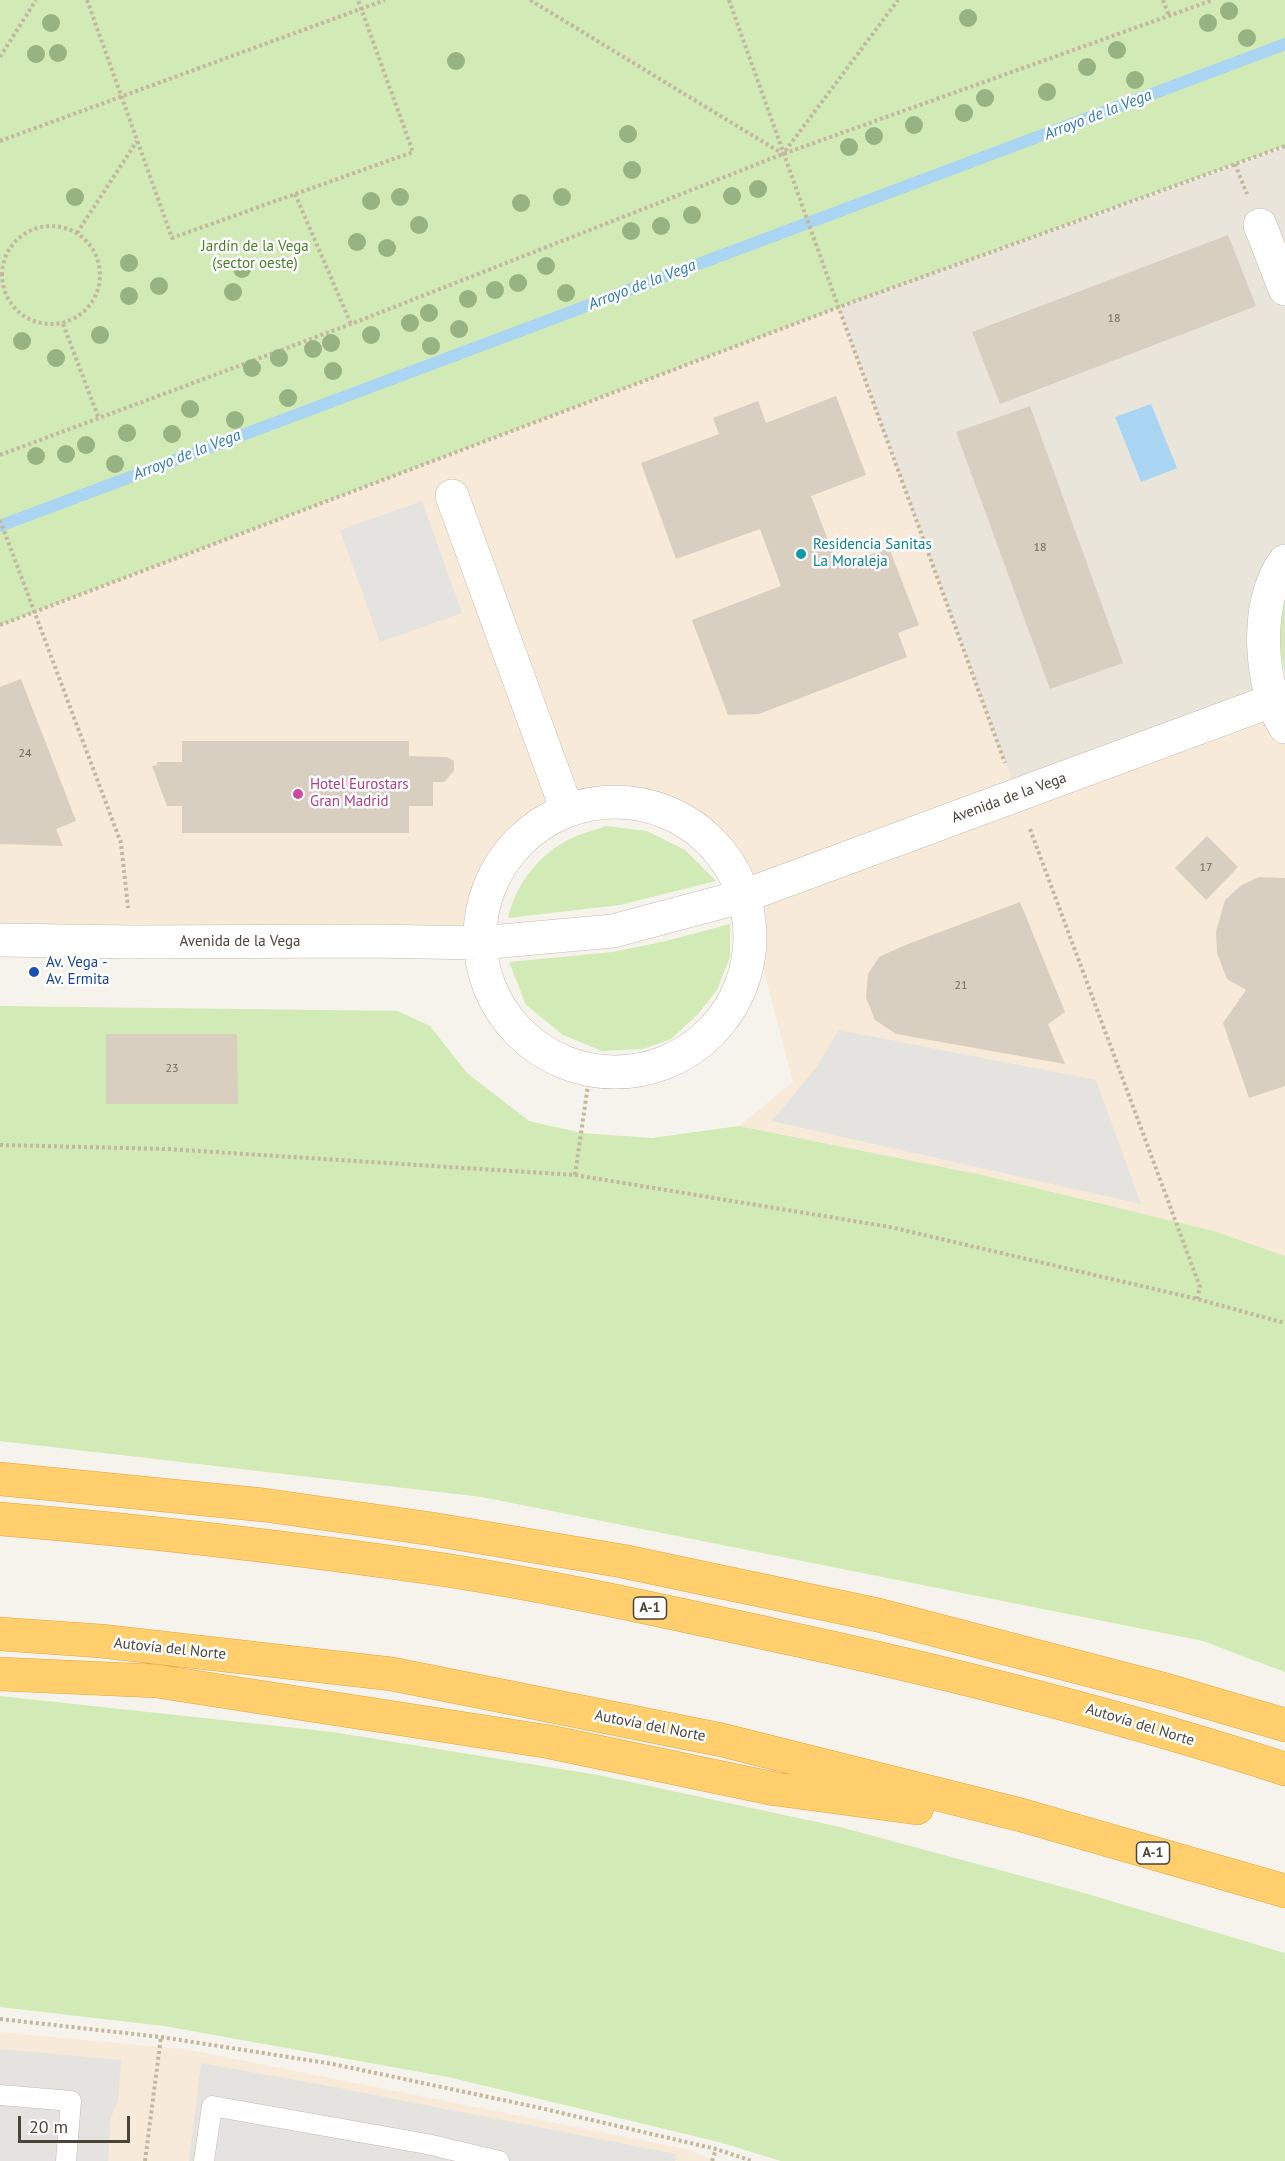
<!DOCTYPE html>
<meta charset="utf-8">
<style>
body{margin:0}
#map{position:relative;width:1285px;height:2161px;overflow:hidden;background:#f6f3ec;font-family:"PT Sans",sans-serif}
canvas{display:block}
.scale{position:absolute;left:18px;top:2116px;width:112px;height:27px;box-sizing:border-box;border:3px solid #4b4439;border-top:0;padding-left:8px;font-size:18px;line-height:21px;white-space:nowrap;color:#4b4439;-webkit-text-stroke:4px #fff;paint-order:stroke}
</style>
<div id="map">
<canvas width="1285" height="2161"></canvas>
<div class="scale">20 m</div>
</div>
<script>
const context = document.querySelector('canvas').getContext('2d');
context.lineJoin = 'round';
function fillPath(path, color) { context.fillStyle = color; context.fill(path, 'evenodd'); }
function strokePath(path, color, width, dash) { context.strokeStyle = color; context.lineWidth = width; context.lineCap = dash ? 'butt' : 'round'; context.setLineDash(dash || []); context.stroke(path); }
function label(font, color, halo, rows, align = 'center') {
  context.font = font + ' "PT Sans",sans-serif'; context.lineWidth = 5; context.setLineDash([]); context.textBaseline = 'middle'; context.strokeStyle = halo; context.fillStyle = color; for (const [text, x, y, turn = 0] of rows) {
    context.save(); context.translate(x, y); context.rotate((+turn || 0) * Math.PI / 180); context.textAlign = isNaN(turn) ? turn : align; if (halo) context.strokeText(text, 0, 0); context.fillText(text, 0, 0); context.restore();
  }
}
const residential = new Path2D(`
 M 1285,148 L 1285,561 L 1273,700 L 1017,795 L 839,307 Z`);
const commercial = new Path2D(`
 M 839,307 L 1017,795 L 1273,700 L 1285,727 L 1285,1262 L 1214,1231 L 982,1175 L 739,1126 L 793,1082 L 744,896 L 729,863 L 704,834 L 671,814 L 634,804 L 600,803 L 567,810 L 535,828 L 507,855 L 487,891 L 480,922 L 479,943 L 0,940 L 0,625 Z
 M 0,2032 L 190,2050 L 686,2149 L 717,2161 L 0,2161 Z`);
const green = new Path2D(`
 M 0,0 L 1285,0 L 1285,146 L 839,307 L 0,625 Z
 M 1285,595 L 1285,674 L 1277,633 Z
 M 606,826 L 647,831 L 685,850 L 716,881 L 620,905 L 508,918 C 516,885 536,858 566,841 C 578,834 593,831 606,826 Z
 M 730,924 L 730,957 L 717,990 L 698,1014 L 671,1039 L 643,1049 L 602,1051 L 563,1035 L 526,1005 L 509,962 L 612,952 L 666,941 Z
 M 0,1006 L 398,1011 L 430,1026 L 467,1073 L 529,1121 L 582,1133 L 652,1138 L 739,1126 L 982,1175 L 1214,1231 L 1285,1256 L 1285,1672 L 1203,1641 L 482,1497 L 0,1441 Z
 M 0,1696 L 333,1732 L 598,1775 L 840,1827 L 1081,1892 L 1285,1953 L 1285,2161 L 781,2161 L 719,2142 L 448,2077 L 164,2026 L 0,2007 Z`);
const parking = new Path2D(`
 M 422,501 L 462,613 L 380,642 L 340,530 Z
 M 839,1030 L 1096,1080 L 1141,1204 L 772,1121 L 815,1069 Z
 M 0,2049 L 121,2060 L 118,2100 L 111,2117 L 108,2161 L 0,2161 Z
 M 201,2063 L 318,2084 L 676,2154 L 675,2161 L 189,2161 Z`);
const water = new Path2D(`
 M 1151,404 L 1177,468 L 1141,482 L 1115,417 Z`);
const stream = new Path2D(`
 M 0,526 L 1285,44`);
const building = new Path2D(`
 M 1228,235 L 1256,306 L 1000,404 L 972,332 Z
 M 836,396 L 866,475 L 811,496 L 838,566 L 889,548 L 919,625 L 898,633 L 907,657 L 759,714 L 728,715 L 692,620 L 781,586 L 760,529 L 676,559 L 641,463 L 719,434 L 713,418 L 758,401 L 766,423 Z
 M 1030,406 L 1123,663 L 1050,689 L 956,432 Z
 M 21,679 L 76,821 L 56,829 L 63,846 L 0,844 L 0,687 Z
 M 182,741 L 409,741 L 409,756 L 447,757 L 454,761 L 454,771 L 444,782 L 433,782 L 433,806 L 409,806 L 409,833 L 182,833 L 182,806 L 167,806 L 152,766 L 157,765 L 157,762 L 182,762 Z
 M 1207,836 L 1238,867 L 1206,900 L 1175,868 Z
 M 1259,877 L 1285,878 L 1285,1086 L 1249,1098 L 1223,1023 L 1246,990 L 1227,979 L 1217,953 L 1216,931 L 1225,900 L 1242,885 Z
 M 1020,902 L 1065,1012 L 1048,1024 L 1065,1064 L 896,1034 L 875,1020 L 866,998 L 868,974 L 879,957 L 903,946 Z
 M 106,1034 L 237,1034 L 238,1104 L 106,1104 Z`);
const path = new Path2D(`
 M 87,0 L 172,238 L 413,152 L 358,0
 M 530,0 L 783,154 L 898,0
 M 729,0 L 833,292 L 1005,763
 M 1163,0 L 1169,16
 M 0,57 L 36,0
 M 0,141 L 385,0
 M 1235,164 L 1247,194
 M 295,194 L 351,324
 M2 275a49 49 0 1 1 98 0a49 49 0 1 1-98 0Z
 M 77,233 L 137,141
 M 63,324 L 99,419
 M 0,455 L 351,324 L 783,154 L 1213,0
 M 0,520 L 121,843 L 128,908
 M 0,625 L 839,307 L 1285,146
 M 1030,829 L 1200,1287 L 1197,1299
 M 0,1145 L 167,1149 L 575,1175 L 890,1227 L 1197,1299 L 1285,1323
 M 575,1175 L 590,1071
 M 0,2019 L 161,2037 L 333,2064 L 536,2107 L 716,2149 L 752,2161
 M 145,2161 L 161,2037
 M 712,2161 L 716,2149`);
const lane = new Path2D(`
 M 0,2095 L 71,2101 L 66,2161
 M 204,2161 L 212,2106 L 427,2144 L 499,2161`);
const street = new Path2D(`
 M 1260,225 L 1285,289
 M 452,496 L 567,810
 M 1285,561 C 1254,601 1259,685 1285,727
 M480 937a135 135 0 1 1 270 0a135 135 0 1 1-270 0Z
 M 0,940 L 131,942 L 371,941 L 479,943 L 613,931 L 744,896 L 1285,696`);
const highway = new Path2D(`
 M 0,1479 L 264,1505 L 432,1529 L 622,1561 L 878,1615 L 1166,1690 L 1285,1725
 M 0,1519 C 147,1531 293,1548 439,1569 C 550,1586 659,1610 769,1634 C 943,1671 1116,1714 1285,1769
 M 0,1634 L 101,1641 L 392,1674 L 722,1740 L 1021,1815 L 1285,1891
 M 0,1674 L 156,1681 L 550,1742 L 775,1789 L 917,1808`);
const trees = [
 [1229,11],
 [968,18],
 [51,23],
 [1208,23],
 [1247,38],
 [1117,50],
 [58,53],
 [36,54],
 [456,61],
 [1087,67],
 [1135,80],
 [1047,92],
 [985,98],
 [964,113],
 [914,125],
 [628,134],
 [874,136],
 [849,147],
 [632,170],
 [758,189],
 [732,196],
 [75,197],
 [400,197],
 [562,197],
 [371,201],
 [521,203],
 [692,215],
 [419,225],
 [661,226],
 [631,231],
 [357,242],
 [387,248],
 [129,263],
 [546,266],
 [242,269],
 [518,283],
 [159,286],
 [495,290],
 [233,292],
 [566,293],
 [129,296],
 [468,299],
 [429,313],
 [410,323],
 [459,329],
 [100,335],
 [371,335],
 [22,341],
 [331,343],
 [431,346],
 [313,349],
 [56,358],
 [279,358],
 [252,368],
 [333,371],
 [288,398],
 [190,409],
 [235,420],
 [127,433],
 [172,434],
 [86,445],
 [66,454],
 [36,456],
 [115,464]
];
const markers = [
 [801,554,6,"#0f9aa8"],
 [298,794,6,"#d1479c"],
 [34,972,6,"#1a4fb4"]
];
const numberNames = [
 ["18",1114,319],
 ["18",1040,548],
 ["24",25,754],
 ["17",1206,868],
 ["21",961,986],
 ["23",172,1069]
];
const shields = [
 [650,1608,33],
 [1153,1853,33]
];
const shieldNames = [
 ["A-1",650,1608],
 ["A-1",1153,1853]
];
const parkNames = [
 ["Jardín de la Vega",255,247],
 ["(sector oeste)",255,264]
];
const cultureNames = [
 ["Residencia Sanitas",813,545],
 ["La Moraleja",813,562]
];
const hotelNames = [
 ["Hotel Eurostars",310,785],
 ["Gran Madrid",310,802]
];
const streetNames = [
 ["Avenida de la Vega",1009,798,-20],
 ["Avenida de la Vega",240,942],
 ["Autovía del Norte",170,1649,6],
 ["Autovía del Norte",1140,1725,17],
 ["Autovía del Norte",650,1726,11]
];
const transitNames = [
 ["Av. Vega -",46,963],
 ["Av. Ermita",46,980]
];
const waterNames = [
 ["Arroyo de la Vega",1098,115,-21],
 ["Arroyo de la Vega",642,285,-21],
 ["Arroyo de la Vega",187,455,-21]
];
fillPath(residential, '#eae5da');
fillPath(commercial, '#f7ead8');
fillPath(green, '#d2eab5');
fillPath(parking, '#e5e3e0');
fillPath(water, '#a9d4f2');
strokePath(stream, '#a9d4f2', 12);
fillPath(building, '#d8cfc1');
strokePath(lane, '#c2bbae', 21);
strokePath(street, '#c2bbae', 34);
strokePath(highway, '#e0a43c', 34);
strokePath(path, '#c4b79f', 4, [3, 3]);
strokePath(lane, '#fff', 20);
strokePath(street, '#fff', 33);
strokePath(highway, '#ffcf6e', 33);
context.fillStyle = '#97b381';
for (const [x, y] of trees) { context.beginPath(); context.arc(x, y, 9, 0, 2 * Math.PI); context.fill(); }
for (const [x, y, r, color] of markers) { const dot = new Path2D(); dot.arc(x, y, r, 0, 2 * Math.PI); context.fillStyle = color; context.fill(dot); strokePath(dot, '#fff', 2); }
label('12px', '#6e675b', null, numberNames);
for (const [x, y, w] of shields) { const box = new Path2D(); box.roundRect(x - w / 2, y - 11, w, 22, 4.5); context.fillStyle = '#fff'; context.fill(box); strokePath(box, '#4b4439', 1.5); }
label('bold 14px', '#4b4439', null, shieldNames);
label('15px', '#4a7f2a', '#fff', parkNames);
label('15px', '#0d838f', '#fff', cultureNames, 'left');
label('15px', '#b23c85', '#fff', hotelNames, 'left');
label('15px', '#4b4439', '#fff', streetNames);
label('15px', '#164399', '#fff', transitNames, 'left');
label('italic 16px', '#2e7ab2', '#fff', waterNames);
</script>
